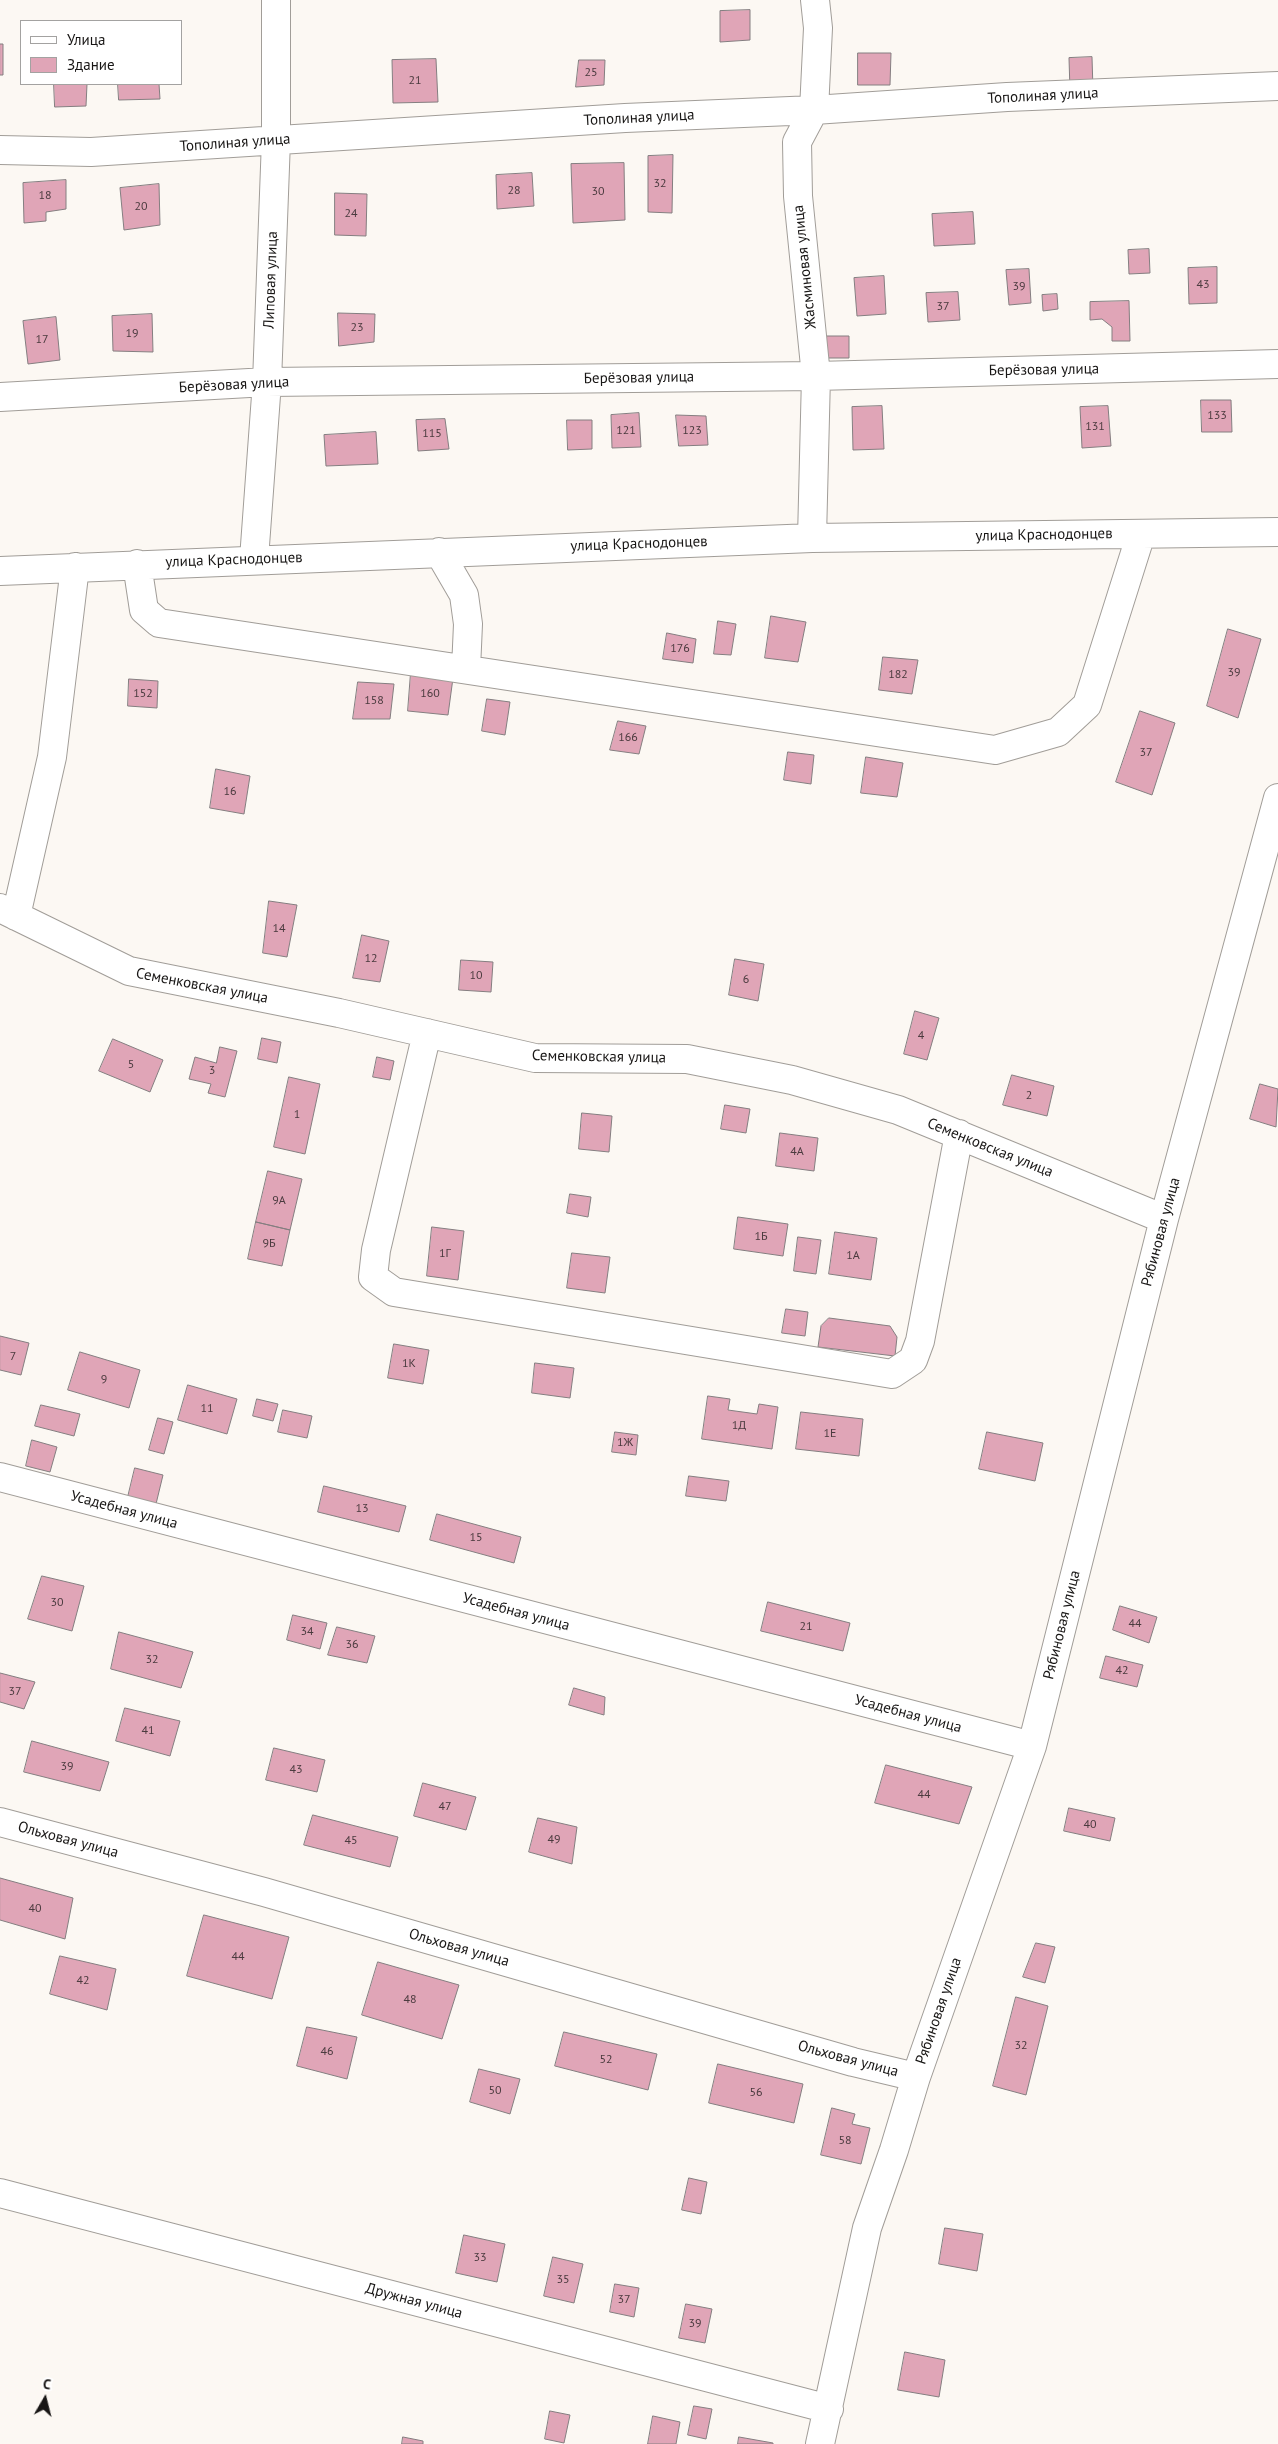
<!DOCTYPE html>
<meta charset="utf-8">
<style>
body{margin:0}
#map{position:relative;width:1278px;height:2444px;overflow:hidden;background:#fcf8f3;font-family:"PT Sans",sans-serif}
canvas{display:block}
.legend{position:absolute;left:20px;top:20px;width:162px;height:65px;box-sizing:border-box;background:#fff;border:1px solid #a3a2a1;margin:0;padding:6px 9px;list-style:none;font-size:15px;color:#181615}
.legend li{display:flex;align-items:center;gap:10px;height:25px}
.legend b{width:25px;border:1px solid #a3a2a1}
.north{position:absolute;left:20px;top:2374px;width:50px;height:50px;-webkit-text-stroke:4px #fff;paint-order:stroke;rotate:8deg;font-size:14px;font-weight:700;line-height:20px;text-align:center;color:#181615}
.north::after{content:'';display:block;margin:auto;width:18px;height:22px;background:#181615;clip-path:polygon(50% 0,100% 100%,50% 72%,0 100%)}
</style>
<div id="map">
<canvas width="1278" height="2444"></canvas>
<ul class="legend">
<li><b style="height:6px;background:#fff"></b>Улица</li>
<li><b style="height:14px;background:#e0a5b7"></b>Здание</li>
</ul>
<div class="north">С</div>
</div>
<script>
const context = document.querySelector('canvas').getContext('2d');
context.lineJoin = 'round';
function fillPath(path, color) { context.fillStyle = color; context.fill(path, 'evenodd'); }
function strokePath(path, color, width, dash) { context.strokeStyle = color; context.lineWidth = width; context.lineCap = dash ? 'butt' : 'round'; context.setLineDash(dash || []); context.stroke(path); }
function label(font, color, halo, rows, align = 'center') {
  context.font = font + ' "PT Sans",sans-serif'; context.lineWidth = 4.5; context.setLineDash([]); context.textBaseline = 'middle'; context.strokeStyle = halo; context.fillStyle = color; for (const [text, x, y, turn = 0] of rows) {
    context.save(); context.translate(x, y); context.rotate((+turn || 0) * Math.PI / 180); context.textAlign = isNaN(turn) ? turn : align; if (halo) context.strokeText(text, 0, 0); context.fillText(text, 0, 0); context.restore();
  }
}
const building = new Path2D(`
 M 750,10 L 750,40 L 720,42 L 720,11 Z
 M 0,44 L 3,44 L 3,75 L 0,75 Z
 M 858,53 L 891,53 L 890,85 L 858,85 Z
 M 1092,57 L 1093,90 L 1070,91 L 1069,58 Z
 M 436,59 L 438,102 L 393,103 L 392,60 Z
 M 579,60 L 605,60 L 604,85 L 576,87 Z
 M 54,84 L 87,84 L 86,106 L 55,107 Z
 M 118,84 L 159,84 L 160,99 L 119,100 Z
 M 673,155 L 672,213 L 648,212 L 648,156 Z
 M 624,163 L 625,220 L 573,223 L 571,164 Z
 M 532,173 L 534,206 L 497,209 L 496,175 Z
 M 66,180 L 66,209 L 46,212 L 46,221 L 24,223 L 23,183 Z
 M 159,184 L 160,225 L 124,230 L 120,188 Z
 M 335,193 L 367,194 L 366,236 L 335,235 Z
 M 973,212 L 975,244 L 934,246 L 932,214 Z
 M 1149,249 L 1150,273 L 1129,274 L 1128,250 Z
 M 1217,267 L 1217,303 L 1189,304 L 1188,268 Z
 M 1029,269 L 1031,303 L 1009,305 L 1006,270 Z
 M 884,276 L 886,314 L 857,316 L 854,278 Z
 M 958,292 L 960,320 L 928,322 L 926,293 Z
 M 1057,294 L 1058,309 L 1043,311 L 1042,295 Z
 M 1129,301 L 1130,341 L 1112,341 L 1112,327 L 1102,319 L 1090,320 L 1090,302 Z
 M 338,313 L 375,314 L 374,342 L 339,346 Z
 M 152,314 L 153,352 L 113,351 L 112,316 Z
 M 56,317 L 60,360 L 28,364 L 23,321 Z
 M 826,336 L 849,336 L 849,358 L 826,358 Z
 M 1201,400 L 1231,400 L 1232,432 L 1202,432 Z
 M 882,406 L 884,449 L 853,450 L 852,407 Z
 M 1108,406 L 1111,446 L 1082,448 L 1080,407 Z
 M 639,413 L 641,447 L 612,448 L 611,415 Z
 M 676,415 L 706,416 L 708,445 L 679,446 Z
 M 445,419 L 449,449 L 418,451 L 416,420 Z
 M 567,420 L 592,420 L 592,449 L 568,450 Z
 M 376,432 L 378,464 L 326,466 L 324,435 Z
 M 771,616 L 806,622 L 798,662 L 765,658 Z
 M 718,621 L 736,624 L 731,655 L 714,654 Z
 M 1228,629 L 1261,639 L 1238,718 L 1207,706 Z
 M 667,633 L 696,639 L 693,663 L 663,659 Z
 M 883,657 L 918,660 L 912,694 L 879,690 Z
 M 411,672 L 453,678 L 448,715 L 408,711 Z
 M 129,679 L 158,681 L 157,708 L 128,706 Z
 M 358,682 L 394,684 L 390,719 L 353,719 Z
 M 487,699 L 510,702 L 505,735 L 482,731 Z
 M 1140,711 L 1175,723 L 1152,795 L 1116,782 Z
 M 618,721 L 646,726 L 639,754 L 610,750 Z
 M 788,752 L 814,755 L 811,784 L 784,780 Z
 M 866,757 L 903,763 L 897,797 L 861,793 Z
 M 216,769 L 250,776 L 244,814 L 210,808 Z
 M 269,901 L 297,905 L 287,957 L 263,953 Z
 M 362,935 L 389,941 L 380,982 L 353,978 Z
 M 735,959 L 764,964 L 758,1001 L 729,995 Z
 M 461,960 L 493,962 L 491,992 L 459,990 Z
 M 915,1011 L 939,1018 L 927,1060 L 904,1054 Z
 M 262,1038 L 281,1042 L 277,1063 L 258,1059 Z
 M 113,1039 L 163,1060 L 150,1092 L 99,1071 Z
 M 220,1047 L 237,1051 L 225,1097 L 208,1093 L 211,1084 L 189,1079 L 195,1057 L 216,1063 Z
 M 377,1057 L 394,1061 L 390,1080 L 373,1077 Z
 M 1012,1075 L 1054,1086 L 1047,1116 L 1003,1105 Z
 M 289,1077 L 320,1084 L 305,1154 L 274,1147 Z
 M 1260,1084 L 1278,1089 L 1276,1127 L 1250,1119 Z
 M 725,1105 L 750,1109 L 746,1133 L 721,1129 Z
 M 582,1113 L 612,1116 L 609,1152 L 579,1149 Z
 M 780,1133 L 818,1138 L 814,1171 L 776,1166 Z
 M 268,1171 L 302,1179 L 290,1230 L 256,1222 Z
 M 570,1194 L 591,1197 L 588,1217 L 567,1213 Z
 M 738,1217 L 788,1224 L 783,1256 L 734,1249 Z
 M 256,1222 L 290,1230 L 282,1266 L 248,1259 Z
 M 432,1227 L 464,1231 L 458,1280 L 427,1276 Z
 M 835,1232 L 877,1238 L 871,1280 L 829,1274 Z
 M 798,1237 L 821,1240 L 816,1274 L 794,1271 Z
 M 572,1253 L 610,1257 L 605,1293 L 567,1288 Z
 M 786,1309 L 808,1312 L 805,1336 L 782,1333 Z
 M 829,1318 L 890,1326 L 897,1337 L 895,1356 L 818,1347 L 821,1326 Z
 M 0,1336 L 29,1343 L 21,1375 L 0,1370 Z
 M 394,1344 L 429,1350 L 423,1384 L 388,1378 Z
 M 80,1352 L 140,1370 L 129,1408 L 68,1390 Z
 M 535,1363 L 574,1368 L 570,1398 L 532,1393 Z
 M 188,1385 L 237,1399 L 227,1434 L 178,1420 Z
 M 708,1396 L 730,1399 L 728,1410 L 757,1414 L 759,1404 L 778,1407 L 772,1449 L 702,1439 Z
 M 257,1399 L 278,1404 L 273,1421 L 253,1416 Z
 M 41,1405 L 80,1414 L 74,1436 L 35,1426 Z
 M 283,1410 L 312,1416 L 307,1438 L 278,1432 Z
 M 801,1412 L 863,1419 L 859,1456 L 796,1449 Z
 M 158,1418 L 173,1422 L 164,1454 L 149,1450 Z
 M 615,1432 L 638,1435 L 636,1455 L 612,1452 Z
 M 987,1432 L 1043,1443 L 1035,1481 L 979,1469 Z
 M 32,1440 L 57,1447 L 50,1472 L 26,1466 Z
 M 135,1468 L 163,1475 L 156,1504 L 128,1497 Z
 M 689,1476 L 729,1481 L 726,1501 L 686,1496 Z
 M 324,1486 L 406,1506 L 399,1532 L 318,1512 Z
 M 437,1514 L 521,1537 L 514,1563 L 430,1540 Z
 M 42,1576 L 84,1586 L 72,1631 L 28,1619 Z
 M 768,1602 L 850,1623 L 843,1651 L 761,1631 Z
 M 1120,1606 L 1157,1617 L 1149,1643 L 1113,1630 Z
 M 293,1615 L 327,1623 L 320,1649 L 287,1640 Z
 M 337,1627 L 375,1636 L 367,1663 L 328,1655 Z
 M 119,1632 L 193,1652 L 181,1688 L 111,1669 Z
 M 1106,1656 L 1143,1665 L 1137,1687 L 1100,1678 Z
 M 0,1673 L 35,1682 L 24,1709 L 0,1702 Z
 M 574,1688 L 605,1697 L 604,1715 L 569,1705 Z
 M 125,1708 L 180,1721 L 170,1756 L 116,1741 Z
 M 32,1741 L 109,1762 L 100,1791 L 24,1772 Z
 M 274,1748 L 325,1760 L 317,1792 L 266,1780 Z
 M 886,1765 L 972,1787 L 959,1824 L 875,1803 Z
 M 423,1783 L 476,1797 L 466,1830 L 414,1816 Z
 M 1069,1808 L 1115,1818 L 1110,1841 L 1064,1831 Z
 M 313,1815 L 398,1837 L 390,1867 L 304,1845 Z
 M 538,1818 L 577,1827 L 572,1864 L 529,1852 Z
 M 0,1878 L 73,1898 L 65,1939 L 0,1920 Z
 M 204,1915 L 289,1937 L 272,1999 L 187,1976 Z
 M 1036,1943 L 1055,1947 L 1045,1983 L 1023,1977 Z
 M 60,1956 L 116,1969 L 107,2010 L 50,1994 Z
 M 378,1962 L 459,1985 L 442,2039 L 362,2015 Z
 M 1016,1997 L 1048,2006 L 1026,2095 L 993,2086 Z
 M 307,2027 L 357,2037 L 347,2079 L 297,2066 Z
 M 564,2032 L 657,2054 L 648,2090 L 555,2066 Z
 M 718,2064 L 803,2084 L 794,2123 L 709,2103 Z
 M 479,2069 L 520,2079 L 510,2114 L 470,2102 Z
 M 832,2108 L 855,2114 L 852,2124 L 870,2128 L 861,2164 L 821,2155 Z
 M 689,2178 L 707,2182 L 701,2214 L 682,2210 Z
 M 945,2228 L 983,2234 L 977,2271 L 939,2264 Z
 M 464,2235 L 505,2244 L 497,2282 L 456,2273 Z
 M 553,2257 L 583,2264 L 574,2303 L 544,2296 Z
 M 615,2284 L 639,2288 L 634,2317 L 610,2312 Z
 M 686,2304 L 712,2309 L 705,2343 L 679,2338 Z
 M 905,2352 L 945,2360 L 939,2397 L 898,2390 Z
 M 694,2406 L 712,2409 L 706,2439 L 688,2435 Z
 M 550,2411 L 570,2415 L 564,2443 L 545,2439 Z
 M 653,2416 L 680,2422 L 676,2444 L 648,2444 Z
 M 403,2437 L 423,2441 L 423,2444 L 402,2444 Z
 M 739,2437 L 773,2443 L 773,2444 L 738,2444 Z`);
const minor = new Path2D(`
 M 0,150 L 91,152 L 625,118 L 814,110 L 1007,97 L 1278,86
 M 0,397 L 267,382 L 816,376 L 1278,364
 M 812,538 L 816,376 L 798,196 L 797,142 L 814,110 L 818,28 L 815,0
 M 439,552 L 464,595 L 468,624 L 466,669
 M 254,559 L 267,382 L 276,140 L 276,0
 M 137,564 L 144,610 L 159,623 L 995,750 L 1058,732 L 1087,705 L 1141,534
 M 0,571 L 812,538 L 1278,532
 M 0,908 L 129,971 L 339,1013 L 535,1058 L 687,1059 L 792,1080 L 898,1110 L 1164,1219
 M 16,916 L 52,757 L 75,567
 M 427,1033 L 376,1250 L 373,1277 L 394,1292 L 892,1374 L 913,1360 L 920,1341 L 959,1134
 M 0,1477 L 1032,1746
 M 0,1822 L 264,1892 L 853,2062 L 916,2077
 M 0,2193 L 829,2409
 M 820,2444 L 867,2228 L 894,2150 L 916,2077 L 1032,1746 L 1164,1219 L 1278,798`);
const numberNames = [
 ["25",591,73],
 ["21",415,81],
 ["32",660,184],
 ["28",514,191],
 ["30",598,192],
 ["18",45,196],
 ["20",141,207],
 ["24",351,214],
 ["43",1203,285],
 ["39",1019,287],
 ["37",943,307],
 ["23",357,328],
 ["19",132,334],
 ["17",42,340],
 ["133",1217,416],
 ["131",1095,427],
 ["121",626,431],
 ["123",692,431],
 ["115",432,434],
 ["176",680,649],
 ["39",1234,673],
 ["182",898,675],
 ["152",143,694],
 ["160",430,694],
 ["158",374,701],
 ["166",628,738],
 ["37",1146,753],
 ["16",230,792],
 ["14",279,929],
 ["12",371,959],
 ["10",476,976],
 ["6",746,980],
 ["4",921,1036],
 ["5",131,1065],
 ["3",212,1071],
 ["2",1029,1096],
 ["1",297,1115],
 ["4А",797,1152],
 ["9А",279,1201],
 ["1Б",761,1237],
 ["9Б",269,1244],
 ["1Г",445,1254],
 ["1А",853,1256],
 ["7",13,1357],
 ["1К",409,1364],
 ["9",104,1380],
 ["11",207,1409],
 ["1Д",739,1426],
 ["1Е",830,1434],
 ["1Ж",625,1443],
 ["13",362,1509],
 ["15",476,1538],
 ["30",57,1603],
 ["44",1135,1624],
 ["21",806,1627],
 ["34",307,1632],
 ["36",352,1645],
 ["32",152,1660],
 ["42",1122,1671],
 ["37",15,1692],
 ["41",148,1731],
 ["39",67,1767],
 ["43",296,1770],
 ["44",924,1795],
 ["47",445,1807],
 ["40",1090,1825],
 ["49",554,1840],
 ["45",351,1841],
 ["40",35,1909],
 ["44",238,1957],
 ["42",83,1981],
 ["48",410,2000],
 ["32",1021,2046],
 ["46",327,2052],
 ["52",606,2060],
 ["50",495,2091],
 ["56",756,2093],
 ["58",845,2141],
 ["33",480,2258],
 ["35",563,2280],
 ["37",624,2300],
 ["39",695,2324]
];
const streetNames = [
 ["Тополиная улица",1043,96,-3],
 ["Тополиная улица",639,118,-3],
 ["Тополиная улица",235,143,-4],
 ["Жасминовая улица",805,267,-96],
 ["Липовая улица",271,280,-88],
 ["Берёзовая улица",1044,370,-1],
 ["Берёзовая улица",639,378,-1],
 ["Берёзовая улица",234,385,-3],
 ["улица Краснодонцев",1044,535,-1],
 ["улица Краснодонцев",639,544,-2],
 ["улица Краснодонцев",234,560,-2],
 ["Семенковская улица",202,986,11],
 ["Семенковская улица",599,1057,1],
 ["Семенковская улица",990,1148,22],
 ["Рябиновая улица",1161,1232,-75],
 ["Усадебная улица",124,1510,15],
 ["Усадебная улица",516,1612,15],
 ["Рябиновая улица",1062,1625,-76],
 ["Усадебная улица",908,1714,15],
 ["Ольховая улица",68,1840,15],
 ["Ольховая улица",459,1948,16],
 ["Рябиновая улица",939,2011,-71],
 ["Ольховая улица",848,2059,15],
 ["Дружная улица",414,2301,15]
];
fillPath(building, '#e0a5b7');
strokePath(building, '#847e80', 1);
strokePath(minor, '#a19d98', 30);
strokePath(minor, '#fff', 28);
label('12px', '#4a3a3e', null, numberNames);
label('15px', '#181615', '#fff', streetNames);
</script>
